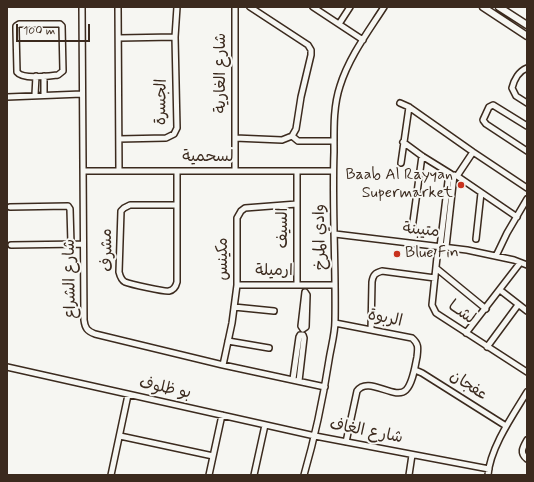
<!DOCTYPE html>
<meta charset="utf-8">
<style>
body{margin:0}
#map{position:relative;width:534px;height:482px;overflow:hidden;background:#f6f6f2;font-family:Mynerve,sans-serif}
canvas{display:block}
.frame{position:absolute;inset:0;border:8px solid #3b2a1e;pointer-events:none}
.scale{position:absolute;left:16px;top:24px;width:74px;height:18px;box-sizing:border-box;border:2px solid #3b2a1e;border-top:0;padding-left:5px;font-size:12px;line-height:14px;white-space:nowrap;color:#3b2a1e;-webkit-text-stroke:3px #f6f6f2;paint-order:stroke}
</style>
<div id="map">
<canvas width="534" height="482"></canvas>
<div class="frame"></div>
<div class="scale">100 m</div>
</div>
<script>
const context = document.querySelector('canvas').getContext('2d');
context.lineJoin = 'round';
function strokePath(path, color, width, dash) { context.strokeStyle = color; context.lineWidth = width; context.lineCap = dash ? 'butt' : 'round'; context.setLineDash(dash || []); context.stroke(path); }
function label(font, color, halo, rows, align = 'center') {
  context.font = font + ' Mynerve,"Playpen Sans Arabic",sans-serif'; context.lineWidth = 4; context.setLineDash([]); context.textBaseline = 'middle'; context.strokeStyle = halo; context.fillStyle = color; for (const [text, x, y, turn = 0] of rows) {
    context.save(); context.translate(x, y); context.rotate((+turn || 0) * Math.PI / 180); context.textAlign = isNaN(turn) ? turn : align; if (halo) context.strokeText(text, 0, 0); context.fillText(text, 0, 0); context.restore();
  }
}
const minor = new Path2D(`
 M 82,7 L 84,320 C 85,328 87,331 95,334 L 223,365 L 325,387
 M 118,7 L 119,171
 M 313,7 L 363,40
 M 19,24 L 60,24 L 62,26 L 63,71 L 58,75 C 49,76 23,80 17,72 L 16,30 L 16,26 Z
 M 339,24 L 350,7
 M 119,38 L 175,37
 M 527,68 C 519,71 514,80 512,88 L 516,96 L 527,103
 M 35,95 L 36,76
 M 44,95 L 44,76
 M 7,97 L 82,94
 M 400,103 L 409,107 L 473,152 L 527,188
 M 527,126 L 493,105 L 489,107 L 483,120 L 486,124 L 527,151
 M 292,136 L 298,141 L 334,141
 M 235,138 L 282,140 L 292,136 L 296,129 L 301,97 L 311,55 L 311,50 L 308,45 L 250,7
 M 119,139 L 166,138 L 174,134 L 177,128 L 175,37 L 177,7
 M 403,142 L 422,156 L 451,174
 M 473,152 L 457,176 L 517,217
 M 401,163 L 409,107
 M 83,171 L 333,171
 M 235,171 L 235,7
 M 297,171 L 297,285
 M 449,173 L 440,247 L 437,257 L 432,305 L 436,313 L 439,315 L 527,372
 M 177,205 L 130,205 L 124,208 L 121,211 L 119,272 C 120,276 121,280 125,282 C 130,284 165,292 169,291 C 174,290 176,286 177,282 L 177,171
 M 10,207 L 68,206 L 70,209 L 71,244
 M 412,229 L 422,156
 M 335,234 L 467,250 L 514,260 L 527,265
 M 476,239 L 481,193
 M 11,245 L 83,244
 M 446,247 L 454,175
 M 496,256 L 507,233 L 527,199
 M 436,268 L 486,309
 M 237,285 L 335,285
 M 500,290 L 527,311
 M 305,292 L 307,295 L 306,327 L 303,329 L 301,326 Z
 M 234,307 L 274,311
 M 335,323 L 412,338 C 419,344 418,348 417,357 C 415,366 413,383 406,390 C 395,401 368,375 357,391 L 346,442
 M 371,330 L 372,282 C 373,275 375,273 382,271 L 435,278
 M 466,333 L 520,263
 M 228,341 L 269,348
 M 487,347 L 518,305
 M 223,365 L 232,323 L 237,285 L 237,218 L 241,211 L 245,208 L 297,204
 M 7,367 L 315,436 L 489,469
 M 415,370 L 422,373 L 506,426
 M 293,379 L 299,337 L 300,335 L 303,335 L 304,338 L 299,381
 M 120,436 L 213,456
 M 527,440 C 523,447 519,453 527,459
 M 111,475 L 128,395
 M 209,475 L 222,415
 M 254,475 L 265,425
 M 304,475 C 315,437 323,399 329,360 C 331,347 335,334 335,321 C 336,265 332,208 334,152 C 334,130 333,107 340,86 C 349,57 368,32 384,7
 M 409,475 L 412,455
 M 488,475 C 490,448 513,415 527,392`);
const tertiary = new Path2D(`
 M 483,7 L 527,36
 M 499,7 L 527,25`);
const markers = [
 [461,185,4,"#c8321e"],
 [397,254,4,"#c8321e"]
];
const streetNames = [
 ["شارع الغارية",222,73,-90],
 ["الجسرة",162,102,-89],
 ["لسحمية",208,158],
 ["السيف",284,228,-90],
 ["متيبنة",421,231,6],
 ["وادي المرخ",321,237,-91],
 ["مشرف",108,250,-92],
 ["مكينس",224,259,-90],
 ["ارميلة",274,272],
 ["شارع الشراع",71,279,-91],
 ["لشــا",461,313,35],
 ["الربوة",385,319,12],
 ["عفجان",468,386,33],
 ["بو ظلوف",165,389,12],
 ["شارع الغاف",366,432,11]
];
const poiNames = [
 ["Baab Al Rayyan",453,176],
 ["Supermarket",453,194],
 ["Blue Fin",405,254,"left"]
];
strokePath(minor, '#3b2a1e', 8);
strokePath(tertiary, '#3b2a1e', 9);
strokePath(minor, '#f6f6f2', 5);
strokePath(tertiary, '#f6f6f2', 6);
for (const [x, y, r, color] of markers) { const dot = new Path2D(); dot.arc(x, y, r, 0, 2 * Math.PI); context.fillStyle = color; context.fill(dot); strokePath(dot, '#f6f6f2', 1.5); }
label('16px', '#3b2a1e', '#f6f6f2', streetNames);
label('16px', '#3b2a1e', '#f6f6f2', poiNames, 'right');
</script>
